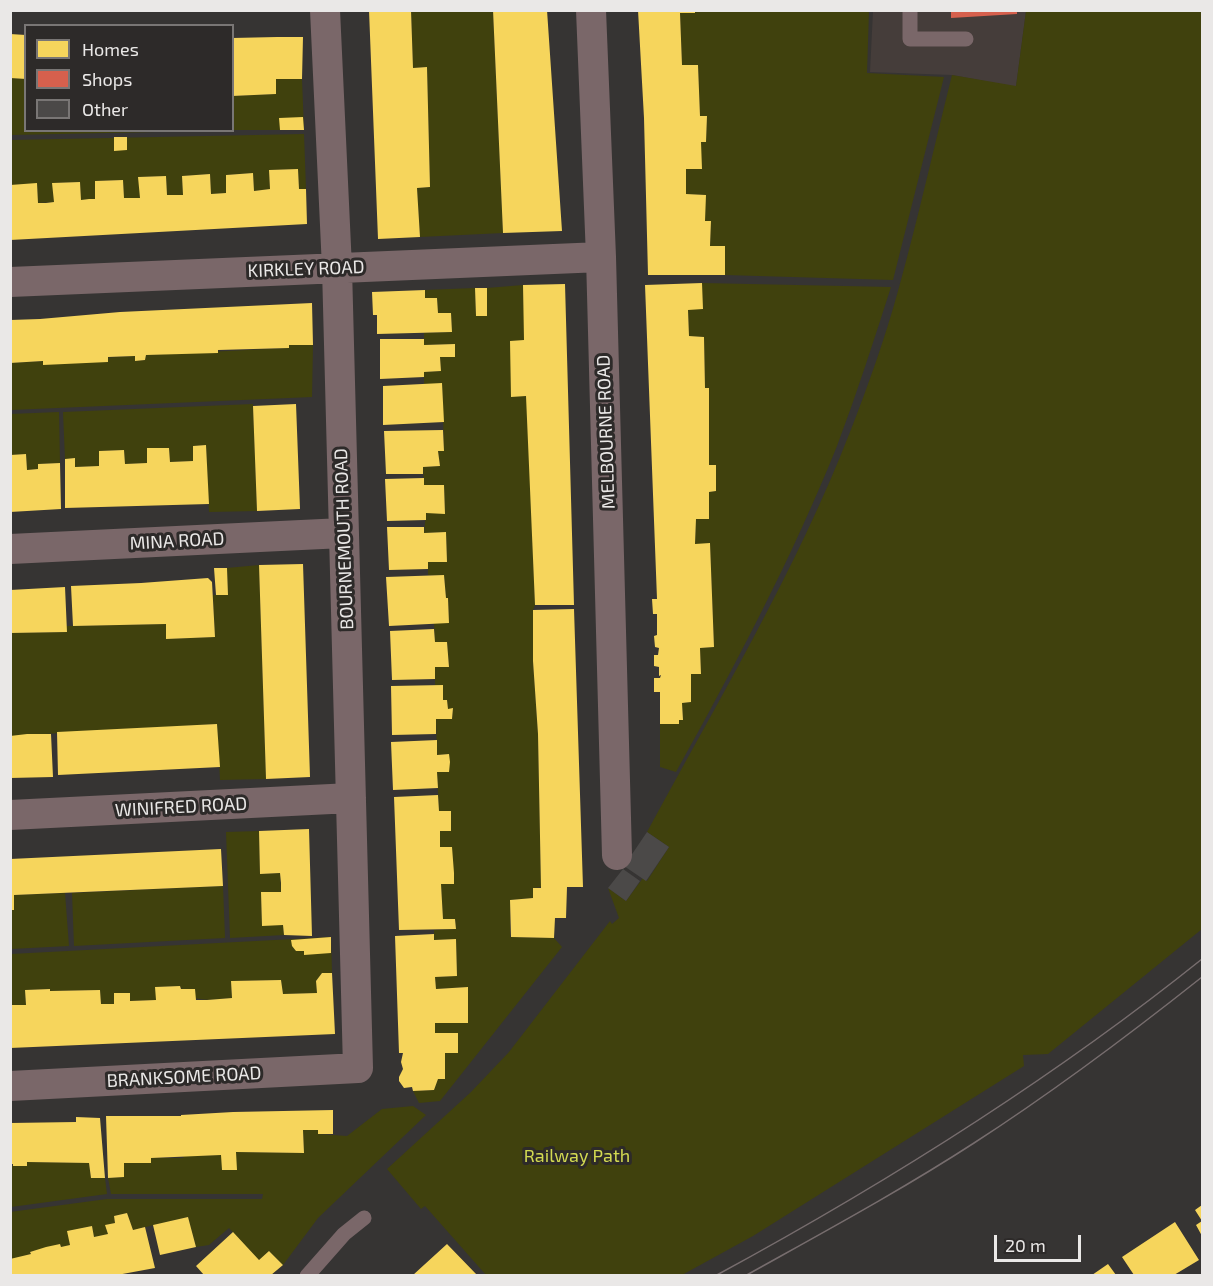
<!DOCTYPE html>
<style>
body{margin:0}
#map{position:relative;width:1213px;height:1286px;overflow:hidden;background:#363433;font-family:"Exo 2",sans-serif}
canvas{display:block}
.frame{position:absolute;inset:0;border:12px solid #eae8e7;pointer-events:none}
.legend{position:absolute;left:24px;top:24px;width:210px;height:108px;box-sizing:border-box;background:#2d2a29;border:2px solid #797675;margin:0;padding:8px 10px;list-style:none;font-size:18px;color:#eae8e7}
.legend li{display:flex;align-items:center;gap:12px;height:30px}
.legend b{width:30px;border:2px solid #797675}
.scale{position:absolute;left:994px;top:1235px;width:87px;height:27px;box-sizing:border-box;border:3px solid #eae8e7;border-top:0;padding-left:8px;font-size:18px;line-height:21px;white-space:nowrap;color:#eae8e7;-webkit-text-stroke:4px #2d2a29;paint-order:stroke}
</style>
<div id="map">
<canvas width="1213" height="1286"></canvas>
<div class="frame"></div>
<ul class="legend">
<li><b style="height:16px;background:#f6d55c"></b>Homes</li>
<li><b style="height:16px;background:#d6604d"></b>Shops</li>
<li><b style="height:16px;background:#4b4948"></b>Other</li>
</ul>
<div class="scale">20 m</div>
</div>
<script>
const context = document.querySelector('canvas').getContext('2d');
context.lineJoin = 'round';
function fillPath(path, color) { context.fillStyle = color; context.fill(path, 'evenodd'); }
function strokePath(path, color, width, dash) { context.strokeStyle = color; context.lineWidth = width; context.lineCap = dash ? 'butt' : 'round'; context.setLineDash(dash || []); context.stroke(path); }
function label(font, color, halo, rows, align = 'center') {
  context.font = font + ' "Exo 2",sans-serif'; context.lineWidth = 6; context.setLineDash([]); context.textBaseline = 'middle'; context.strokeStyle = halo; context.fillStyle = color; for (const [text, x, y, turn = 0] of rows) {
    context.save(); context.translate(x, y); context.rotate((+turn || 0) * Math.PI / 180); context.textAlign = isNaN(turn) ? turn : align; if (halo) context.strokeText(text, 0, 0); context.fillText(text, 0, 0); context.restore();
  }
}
const built = new Path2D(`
 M 873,11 L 1026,11 L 1016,87 L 952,75 L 870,72 Z`);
const green = new Path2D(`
 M 695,10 L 869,11 L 867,73 L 944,77 L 893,280 L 725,275 L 725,246 L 710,246 L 711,222 L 705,221 L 705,195 L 686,194 L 686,169 L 701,142 L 706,141 L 707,116 L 700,116 L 698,65 L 682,65 L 680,13 L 695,13 Z
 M 411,11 L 493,11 L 503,233 L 420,237 L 417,188 L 430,187 L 427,67 L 413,68 Z
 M 1026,11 L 1202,11 L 1202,929 L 1048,1054 L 1023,1055 L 1024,1066 L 753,1236 L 682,1275 L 486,1275 L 425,1206 L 421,1209 L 387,1169 L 471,1092 L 509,1052 L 610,921 L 612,924 L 619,918 L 608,888 L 626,901 L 643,878 L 647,881 L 669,847 L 647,832 C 718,701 796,571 850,432 C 868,386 885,338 898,291 C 918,219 934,147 952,75 L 1016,86 Z
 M 10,78 L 25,79 L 26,130 L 203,131 L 11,135 Z
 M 276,79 L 302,79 L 304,130 L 233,130 L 233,96 L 276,94 Z
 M 304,134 L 306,189 L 299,189 L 298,169 L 269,170 L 270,189 L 254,191 L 253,173 L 226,175 L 226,193 L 211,194 L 210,174 L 182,176 L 183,195 L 167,195 L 166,176 L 139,177 L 140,198 L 124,198 L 123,180 L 95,181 L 95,199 L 81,200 L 80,182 L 53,183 L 54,202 L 38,203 L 37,184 L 11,185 L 10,140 Z
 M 702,283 L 891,287 C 874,340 857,393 837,446 C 792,558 735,666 676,772 L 660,767 L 660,724 L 679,724 L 679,720 L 683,720 L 682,703 L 691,702 L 691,674 L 701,674 L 700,648 L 714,647 L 710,544 L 695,544 L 696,519 L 709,518 L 709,492 L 716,491 L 716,466 L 709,465 L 709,388 L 705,388 L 704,337 L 689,336 L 688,310 Z
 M 523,285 L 535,605 L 533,610 L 533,661 L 538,734 L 541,887 L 534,888 L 533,898 L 510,900 L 510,937 L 554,938 L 562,947 L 440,1101 L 419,1103 L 413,1091 L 434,1090 L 438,1079 L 445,1079 L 445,1053 L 458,1052 L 458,1034 L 435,1033 L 435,1023 L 468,1023 L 468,987 L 436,989 L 435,977 L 457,976 L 456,939 L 434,940 L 434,930 L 456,929 L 455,919 L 443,919 L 441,884 L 454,884 L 454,873 L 440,847 L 440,831 L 451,830 L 451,812 L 439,811 L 437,772 L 449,772 L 449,754 L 437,755 L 436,719 L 452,719 L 453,709 L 448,709 L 447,701 L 443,700 L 443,686 L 435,685 L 435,667 L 449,666 L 447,642 L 435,642 L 434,623 L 449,622 L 448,598 L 446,598 L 444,575 L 428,575 L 428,562 L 447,561 L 446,532 L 424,533 L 426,513 L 445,513 L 444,485 L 424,485 L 423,467 L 440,466 L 438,451 L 444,450 L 442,384 L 424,384 L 424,372 L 441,371 L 440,357 L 455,356 L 454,344 L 424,345 L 424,333 L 452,332 L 451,313 L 438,313 L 437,298 L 425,298 L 425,290 L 475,288 L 476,316 L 487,316 L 487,288 Z
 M 289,345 L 313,345 L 312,397 L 11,410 L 10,363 L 135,356 L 135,361 L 145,360 L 146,355 L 288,348 Z
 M 253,404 L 257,511 L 209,512 L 206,445 L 193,446 L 193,461 L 170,462 L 169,448 L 147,448 L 147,463 L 125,464 L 124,450 L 99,451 L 99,466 L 75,467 L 75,458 L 65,459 L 63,412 Z
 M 59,412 L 60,463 L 38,464 L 38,469 L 27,470 L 26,454 L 11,455 L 10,414 Z
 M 259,565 L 266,779 L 220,780 L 217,724 L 11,736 L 11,633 L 67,632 L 67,626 L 166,624 L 166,639 L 215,637 L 213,595 L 228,595 L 227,568 Z
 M 259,831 L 260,874 L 280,873 L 281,892 L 261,892 L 262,925 L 283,925 L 284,935 L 230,938 L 226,832 Z
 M 223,886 L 225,938 L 74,946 L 72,893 Z
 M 65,893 L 69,946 L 11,949 L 11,910 L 14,910 L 14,895 Z
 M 331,937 L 332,973 L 322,973 L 316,981 L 317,993 L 283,994 L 281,980 L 231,981 L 232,998 C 213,999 191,1005 180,986 L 156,987 L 156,1000 L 130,1001 L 114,993 L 114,1004 L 101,1004 L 100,990 L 50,991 L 49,989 L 25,990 L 26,1005 L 11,1005 L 11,954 Z
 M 413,1106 L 426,1115 L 318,1218 L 283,1265 L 269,1251 L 259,1260 L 229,1228 L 209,1245 L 196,1247 L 188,1217 L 133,1230 L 127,1213 L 114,1216 L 115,1223 L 106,1225 L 108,1234 L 94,1237 L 92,1226 L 68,1231 L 70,1245 L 61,1247 L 60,1244 L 30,1252 L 31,1254 L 11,1259 L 10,1212 L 107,1199 L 262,1199 L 263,1194 L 111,1194 L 108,1178 L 124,1177 L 124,1163 L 151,1158 L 183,1158 L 184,1156 L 221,1155 L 236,1152 L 304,1153 L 303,1130 L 318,1130 L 318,1134 L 347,1136 L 382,1109 Z
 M 27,1162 L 89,1163 L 91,1178 L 105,1178 L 107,1194 L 11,1207 L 10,1164 L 13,1166 L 27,1166 Z`);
const homes = new Path2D(`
 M 369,10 L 411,10 L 413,68 L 427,67 L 430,187 L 417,188 L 420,237 L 378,239 Z
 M 493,10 L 547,10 L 562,231 L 503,233 Z
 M 638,10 L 695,10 L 695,13 L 680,13 L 682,65 L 698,65 L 700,116 L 707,116 L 706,142 L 701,142 L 702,169 L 686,169 L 686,194 L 706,195 L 705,221 L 711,221 L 710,246 L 725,246 L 725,275 L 648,275 L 644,118 Z
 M 10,34 L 26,35 L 26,79 L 10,78 Z
 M 277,37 L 303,37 L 302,79 L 276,79 L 276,94 L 232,96 L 232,38 Z
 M 303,117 L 304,130 L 280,130 L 279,118 Z
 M 114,137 L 127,137 L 127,150 L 114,151 Z
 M 298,169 L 299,189 L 306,189 L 307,224 L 10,240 L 10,185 L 37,183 L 38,203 L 46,203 L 54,202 L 52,183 L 80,182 L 81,200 L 89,199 L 95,199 L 95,181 L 123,180 L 124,198 L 140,198 L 138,177 L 166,176 L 167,195 L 183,195 L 182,176 L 210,174 L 211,194 L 226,193 L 226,175 L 253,173 L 254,191 L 270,189 L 269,170 Z
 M 702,283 L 703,309 L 688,310 L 689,336 L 704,337 L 705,388 L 709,388 L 709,465 L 716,465 L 716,491 L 709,492 L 709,519 L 696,519 L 695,544 L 710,543 L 714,647 L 700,648 L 701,674 L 691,674 L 691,702 L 682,703 L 683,720 L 679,720 L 679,724 L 660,724 L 660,692 L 654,692 L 654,678 L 660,678 L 661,675 L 659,676 L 659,667 L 654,666 L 654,655 L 658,655 L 659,648 L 655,647 L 654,636 L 657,635 L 657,614 L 653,614 L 652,599 L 657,599 L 645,285 Z
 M 565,284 L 574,605 L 535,605 L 526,396 L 511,397 L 510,341 L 524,340 L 523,285 Z
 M 475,288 L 487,288 L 487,316 L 476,316 Z
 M 425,290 L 425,298 L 437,298 L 438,313 L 451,313 L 452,332 L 377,334 L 377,315 L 373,315 L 372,292 Z
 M 312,303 L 313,345 L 289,345 L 289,348 L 218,350 L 218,353 L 146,355 L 145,360 L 135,361 L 135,356 L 108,357 L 108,362 L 43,365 L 43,361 L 10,363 L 10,320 L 40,319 L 120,312 Z
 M 380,339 L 424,339 L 424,345 L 455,344 L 455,357 L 440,357 L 441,371 L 424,372 L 424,377 L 380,379 Z
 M 442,383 L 444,422 L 383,425 L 383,386 Z
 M 296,404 L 300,509 L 257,511 L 253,406 Z
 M 443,430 L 444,451 L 438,451 L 440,466 L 423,467 L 423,474 L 386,474 L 384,431 Z
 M 206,445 L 209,504 L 65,508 L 65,459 L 75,458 L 75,467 L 99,466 L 99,451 L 124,450 L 125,464 L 147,463 L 147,448 L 169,448 L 170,462 L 193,461 L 193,446 Z
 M 26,454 L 27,470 L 38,469 L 38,464 L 60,463 L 61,509 L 10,512 L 10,455 Z
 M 424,478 L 424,485 L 444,485 L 445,514 L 426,513 L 426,520 L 387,521 L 385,479 Z
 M 387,527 L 424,527 L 424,533 L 446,532 L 447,562 L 428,562 L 428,569 L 389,570 Z
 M 303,564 L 310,777 L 266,779 L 259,565 Z
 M 214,568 L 227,568 L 228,595 L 216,595 Z
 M 444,575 L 446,598 L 448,598 L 449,623 L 389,626 L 386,577 Z
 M 208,578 L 212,582 L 215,637 L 166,639 L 166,624 L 73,626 L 71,586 L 141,583 Z
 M 65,587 L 67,632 L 10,633 L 10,590 Z
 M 574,609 L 583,887 L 567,887 L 566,918 L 555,918 L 554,938 L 511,937 L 510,900 L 533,898 L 533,888 L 541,888 L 538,734 L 533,661 L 533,610 Z
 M 434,629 L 435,642 L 447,642 L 449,667 L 435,667 L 435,679 L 392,680 L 390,631 Z
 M 443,685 L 443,700 L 447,700 L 448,709 L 453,708 L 452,719 L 436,719 L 436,734 L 392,735 L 391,686 Z
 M 217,724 L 220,767 L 58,775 L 57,732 Z
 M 27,734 L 51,734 L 53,777 L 10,778 L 10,736 Z
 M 437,740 L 437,755 L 449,754 L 450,762 L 449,772 L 437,772 L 438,788 L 393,790 L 391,742 Z
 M 438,795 L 439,811 L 451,811 L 451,831 L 440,831 L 440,847 L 452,847 L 454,873 L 454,884 L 441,884 L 443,919 L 455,919 L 456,929 L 399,930 L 394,797 Z
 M 309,829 L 312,936 L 284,935 L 283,925 L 262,926 L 261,892 L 281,892 L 281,883 L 280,873 L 260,874 L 259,831 Z
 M 221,849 L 223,886 L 14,895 L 14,910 L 10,910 L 10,859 Z
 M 434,934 L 434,940 L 456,939 L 457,976 L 435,977 L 436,989 L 468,987 L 468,1023 L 435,1023 L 435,1033 L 458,1033 L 458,1053 L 445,1053 L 445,1079 L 438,1079 L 434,1090 L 413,1091 L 412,1087 L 404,1088 L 399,1081 L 399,1077 L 403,1069 L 401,1062 L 403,1053 L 399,1053 L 395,936 Z
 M 331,937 L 331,953 L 304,955 L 304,951 L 296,951 L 292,946 L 291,940 Z
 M 322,973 L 332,973 L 335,1034 L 10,1048 L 10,1005 L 26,1005 L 25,990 L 50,989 L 50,991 L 100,990 L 101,1004 L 114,1004 L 114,993 L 130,993 L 130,1001 L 156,1000 L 155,987 L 180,986 L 181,989 L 195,989 L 196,1000 L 207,1000 L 232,998 L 231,981 L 281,980 L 283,994 L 317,993 L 316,981 Z
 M 333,1110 L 333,1134 L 318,1134 L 318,1130 L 303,1130 L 304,1153 L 236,1152 L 237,1170 L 222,1170 L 221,1155 L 151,1158 L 151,1163 L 124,1163 L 124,1177 L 108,1178 L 106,1116 L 181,1116 L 181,1115 L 233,1112 Z
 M 76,1117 L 100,1118 L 105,1178 L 91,1178 L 89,1163 L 27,1162 L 27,1166 L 13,1166 L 13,1164 L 10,1164 L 10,1123 L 76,1122 Z
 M 1202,1205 L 1202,1236 L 1196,1225 L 1202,1221 L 1195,1210 Z
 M 127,1213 L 133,1230 L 145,1227 L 155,1268 L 117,1275 L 10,1275 L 10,1259 L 31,1254 L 30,1252 L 46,1247 L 60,1244 L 61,1247 L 70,1245 L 67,1231 L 92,1226 L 94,1237 L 108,1234 L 105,1225 L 115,1223 L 114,1216 Z
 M 188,1217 L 196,1247 L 160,1255 L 153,1225 Z
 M 1175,1222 L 1199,1260 L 1174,1275 L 1134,1275 L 1122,1257 Z
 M 233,1232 L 259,1260 L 269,1251 L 283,1265 L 271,1275 L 204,1275 L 196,1266 Z
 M 447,1244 L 477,1275 L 413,1275 Z
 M 1108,1264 L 1116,1275 L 1092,1275 Z`);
const shops = new Path2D(`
 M 951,10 L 1017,10 L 1017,14 L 951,18 Z`);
const building = new Path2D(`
 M 647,832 L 669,847 L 646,881 L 624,866 Z
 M 623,869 L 640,881 L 626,901 L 608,888 Z`);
const lane = new Path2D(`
 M 910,10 L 910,39 L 966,39
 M 307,1276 L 344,1234 L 364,1218`);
const street = new Path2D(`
 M 591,10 L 601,257 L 617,855
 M 10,282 L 601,257
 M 10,549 L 343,533
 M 10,815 L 351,798
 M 10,1086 L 358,1068 L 337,268 L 325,10`);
const tram = new Path2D(`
 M 715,1276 C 885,1184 1051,1080 1202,959
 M 745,1276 C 822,1233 900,1191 974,1143 C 1053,1092 1129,1035 1202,977`);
const streetNames = [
 ["KIRKLEY ROAD",306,269,-2],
 ["MELBOURNE ROAD",606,432,-92],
 ["BOURNEMOUTH ROAD",344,539,-92],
 ["MINA ROAD",177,541,-3],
 ["WINIFRED ROAD",181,807,-3],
 ["BRANKSOME ROAD",184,1077,-3]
];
const parkNames = [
 ["Railway Path",577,1156]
];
fillPath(built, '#453d3a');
fillPath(green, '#40410d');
fillPath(homes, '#f6d55c');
fillPath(shops, '#d6604d');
fillPath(building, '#4b4948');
strokePath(lane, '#7a6769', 15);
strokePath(street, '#7a6769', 30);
strokePath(tram, '#776d6e', 1.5);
label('18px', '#eae8e7', '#2d2a29', streetNames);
label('18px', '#d2d951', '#2d2a29', parkNames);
</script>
